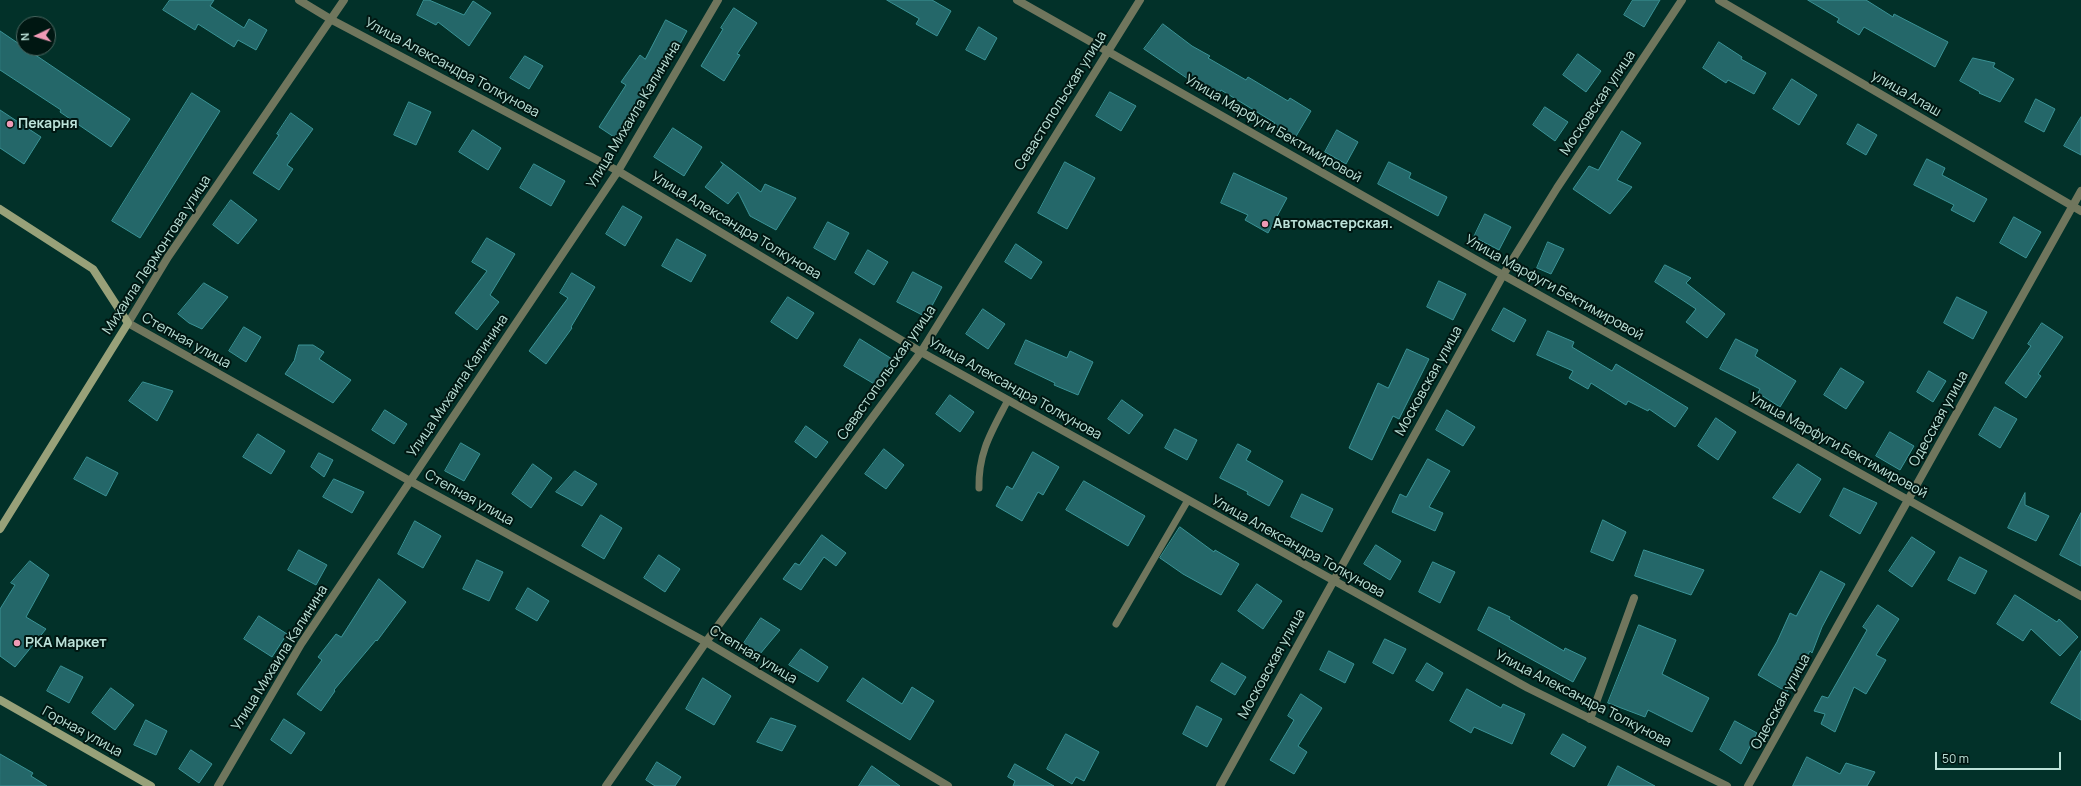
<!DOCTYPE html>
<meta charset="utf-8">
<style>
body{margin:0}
#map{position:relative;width:2081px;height:786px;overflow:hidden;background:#023129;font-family:Manrope,sans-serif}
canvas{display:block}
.north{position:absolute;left:16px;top:16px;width:40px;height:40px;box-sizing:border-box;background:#001712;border:1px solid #4b6862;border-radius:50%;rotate:266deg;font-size:11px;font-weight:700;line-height:16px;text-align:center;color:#bce2d9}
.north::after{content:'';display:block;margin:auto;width:14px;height:18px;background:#f09ab6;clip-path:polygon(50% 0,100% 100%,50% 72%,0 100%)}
.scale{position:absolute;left:1935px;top:752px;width:126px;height:18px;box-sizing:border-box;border:2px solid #bce2d9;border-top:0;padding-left:5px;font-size:12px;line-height:14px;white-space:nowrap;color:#bce2d9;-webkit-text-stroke:3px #001712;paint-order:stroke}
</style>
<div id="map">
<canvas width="2081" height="786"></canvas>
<div class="north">N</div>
<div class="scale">50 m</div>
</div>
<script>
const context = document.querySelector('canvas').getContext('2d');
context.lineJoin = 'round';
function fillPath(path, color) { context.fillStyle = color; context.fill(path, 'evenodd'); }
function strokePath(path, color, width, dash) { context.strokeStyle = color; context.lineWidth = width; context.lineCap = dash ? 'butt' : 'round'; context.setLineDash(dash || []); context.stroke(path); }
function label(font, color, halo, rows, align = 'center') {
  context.font = font + ' Manrope,sans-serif'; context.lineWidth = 4; context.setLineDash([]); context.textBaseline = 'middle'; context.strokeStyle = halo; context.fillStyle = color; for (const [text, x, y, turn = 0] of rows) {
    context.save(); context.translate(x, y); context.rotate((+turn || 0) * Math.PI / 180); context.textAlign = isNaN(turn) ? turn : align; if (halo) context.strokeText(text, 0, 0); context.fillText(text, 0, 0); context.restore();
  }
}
const building = new Path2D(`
 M 170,0 L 214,0 L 210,6 L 244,28 L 249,19 L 267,30 L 256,50 L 238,40 L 234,47 L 198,24 L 195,30 L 163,10 Z
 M 424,0 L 429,0 L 464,15 L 473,1 L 491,13 L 469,46 L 438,22 L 436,25 L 417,15 Z
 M 887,0 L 932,0 L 951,11 L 937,36 L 916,24 L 919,19 Z
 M 1633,0 L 1660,0 L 1644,27 L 1624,15 Z
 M 1808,0 L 1866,0 L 1893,17 L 1894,14 L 1948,42 L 1935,67 L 1864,27 L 1859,35 L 1837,22 L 1839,19 Z
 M 734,8 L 757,23 L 737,54 L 740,55 L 724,81 L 701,66 L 723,29 L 721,28 Z
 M 666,20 L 687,31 L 674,55 L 631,116 L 634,118 L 620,141 L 599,127 L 626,85 L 621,82 L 640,55 L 645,59 Z
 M 1163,24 L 1192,46 L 1210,56 L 1208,58 L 1246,80 L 1248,77 L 1288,101 L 1290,98 L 1311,111 L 1295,138 L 1273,125 L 1275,123 L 1221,90 L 1217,96 L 1196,80 L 1194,83 L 1144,49 Z
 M 979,27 L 997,38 L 985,60 L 966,50 Z
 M 0,31 L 130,119 L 111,147 L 60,112 L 61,110 L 0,70 Z
 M 1719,42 L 1742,57 L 1741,59 L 1766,73 L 1754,94 L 1728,80 L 1726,83 L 1703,68 Z
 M 1578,54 L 1601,71 L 1586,92 L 1563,75 Z
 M 525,56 L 543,66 L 529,89 L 510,78 Z
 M 1973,58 L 1995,63 L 1993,67 L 2014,79 L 2000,102 L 1979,93 L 1980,92 L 1960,81 Z
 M 1792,79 L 1817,95 L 1799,125 L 1773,109 Z
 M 1110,92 L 1136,106 L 1121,131 L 1096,116 Z
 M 192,93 L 220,111 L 140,238 L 112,221 Z
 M 2036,99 L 2055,109 L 2044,132 L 2025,122 Z
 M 409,102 L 431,112 L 416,145 L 394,135 Z
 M 1545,107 L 1568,122 L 1555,141 L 1533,125 Z
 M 0,110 L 41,137 L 24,164 L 0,148 Z
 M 291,113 L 313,129 L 287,165 L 293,169 L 279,190 L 253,173 L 279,135 L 277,134 Z
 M 2081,117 L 2081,155 L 2064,146 Z
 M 1858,124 L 1877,135 L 1866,155 L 1847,144 Z
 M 673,128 L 702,147 L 684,176 L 654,157 Z
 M 473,130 L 501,148 L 488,170 L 459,152 Z
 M 1337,130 L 1358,142 L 1346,164 L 1325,152 Z
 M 1622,131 L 1641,143 L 1617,180 L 1632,187 L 1610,214 L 1573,189 L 1589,166 L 1598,170 Z
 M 1927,159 L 1945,168 L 1942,175 L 1987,199 L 1974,222 L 1951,210 L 1954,205 L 1914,185 Z
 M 721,162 L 761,192 L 765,184 L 796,198 L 776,230 L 750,216 L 738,192 L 728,204 L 705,187 L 723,165 Z
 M 1065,162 L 1095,178 L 1067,229 L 1038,213 Z
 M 1389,162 L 1411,173 L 1409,178 L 1447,197 L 1438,216 L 1378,184 Z
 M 534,164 L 565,181 L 551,206 L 520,188 Z
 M 1234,173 L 1287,198 L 1268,233 L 1245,220 L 1248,215 L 1221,203 Z
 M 231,200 L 257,220 L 238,244 L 213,225 Z
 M 623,206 L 642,217 L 625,246 L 606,234 Z
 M 1485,214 L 1511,227 L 1499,250 L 1474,237 Z
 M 2014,217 L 2041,232 L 2026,258 L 2000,243 Z
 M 828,222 L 849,233 L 835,260 L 814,248 Z
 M 487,238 L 515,254 L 490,295 L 499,302 L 477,330 L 455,313 L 487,271 L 472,262 Z
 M 677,239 L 706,255 L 691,282 L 662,266 Z
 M 1548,242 L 1564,249 L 1551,274 L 1537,268 Z
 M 1016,244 L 1042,262 L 1031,279 L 1005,262 Z
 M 868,250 L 888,262 L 874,285 L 855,273 Z
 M 1665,265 L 1691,278 L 1686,283 L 1725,314 L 1707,338 L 1686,322 L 1696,309 L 1655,282 Z
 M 913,272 L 942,287 L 926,317 L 897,302 Z
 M 572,273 L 595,287 L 571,327 L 572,328 L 546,364 L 529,351 L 568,298 L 560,293 Z
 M 1439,281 L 1466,294 L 1453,320 L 1427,307 Z
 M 204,283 L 228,297 L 202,329 L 189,323 L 178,314 Z
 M 788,297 L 814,313 L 797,339 L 771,322 Z
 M 1957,297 L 1987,312 L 1973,339 L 1944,323 Z
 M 1504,308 L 1526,320 L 1514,342 L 1492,330 Z
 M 983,309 L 1005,324 L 988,349 L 966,334 Z
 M 2042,323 L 2063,337 L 2038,374 L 2041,376 L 2026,398 L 2005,383 L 2031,346 L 2028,344 Z
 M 244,327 L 261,337 L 246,362 L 229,351 Z
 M 1548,331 L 1574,342 L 1572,347 L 1612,371 L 1616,364 L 1688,408 L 1675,427 L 1649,409 L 1648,411 L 1628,401 L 1626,405 L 1591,383 L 1588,389 L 1569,378 L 1573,371 L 1537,355 Z
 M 860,339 L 892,359 L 876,385 L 844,366 Z
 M 1736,339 L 1758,350 L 1755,356 L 1796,381 L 1780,407 L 1758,393 L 1760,389 L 1720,369 Z
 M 1026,340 L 1067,358 L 1070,351 L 1093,362 L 1078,395 L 1054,385 L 1055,383 L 1015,364 Z
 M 299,345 L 313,345 L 324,352 L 319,359 L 351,380 L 333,403 L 285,374 L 294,361 Z
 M 1407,349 L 1429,359 L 1399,419 L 1393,416 L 1372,460 L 1349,448 L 1378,383 L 1388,388 Z
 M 1841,368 L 1864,382 L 1846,409 L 1824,395 Z
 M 1929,371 L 1946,381 L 1933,402 L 1917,392 Z
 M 143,382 L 173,391 L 157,421 L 129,401 Z
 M 950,395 L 974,412 L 960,432 L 936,414 Z
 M 1122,400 L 1143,415 L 1129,434 L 1108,419 Z
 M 1995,407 L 2017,419 L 2000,448 L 1979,435 Z
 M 385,410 L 407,424 L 394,444 L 372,430 Z
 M 1447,410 L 1475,427 L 1463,446 L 1436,430 Z
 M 1716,418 L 1736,432 L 1718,460 L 1698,446 Z
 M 806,426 L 828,442 L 816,458 L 795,442 Z
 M 1175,429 L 1197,440 L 1187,460 L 1165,448 Z
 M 1890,432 L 1914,446 L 1900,470 L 1876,456 Z
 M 258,434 L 285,451 L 271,474 L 243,457 Z
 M 461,443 L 480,454 L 464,481 L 445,471 Z
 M 1238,444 L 1251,451 L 1246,460 L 1283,481 L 1269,506 L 1247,494 L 1248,492 L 1220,478 Z
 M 884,449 L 904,465 L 886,489 L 865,474 Z
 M 1033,452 L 1059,467 L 1043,495 L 1038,492 L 1022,521 L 996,506 L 1007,486 L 1012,489 Z
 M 319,453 L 333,460 L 324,477 L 311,467 Z
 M 87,457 L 118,473 L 106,496 L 74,479 Z
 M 1428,459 L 1450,471 L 1429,507 L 1443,513 L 1435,531 L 1392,512 L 1400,494 L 1406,497 Z
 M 533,464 L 552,478 L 531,508 L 512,494 Z
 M 1798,464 L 1821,479 L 1800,513 L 1773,498 Z
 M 575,471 L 597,484 L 582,506 L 556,492 Z
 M 334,479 L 364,492 L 352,513 L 323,497 Z
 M 1084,481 L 1145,516 L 1128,546 L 1066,510 Z
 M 1844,488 L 1877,503 L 1860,534 L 1830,516 Z
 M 2025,493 L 2025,505 L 2049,516 L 2036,541 L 2008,528 Z
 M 1302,494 L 1333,509 L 1322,532 L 1291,517 Z
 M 2081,513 L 2081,566 L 2060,555 Z
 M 601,515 L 622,528 L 604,559 L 582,546 Z
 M 1603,520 L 1626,532 L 1613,561 L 1591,552 Z
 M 415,521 L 441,536 L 423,568 L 398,554 Z
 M 1180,527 L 1214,552 L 1215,550 L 1239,564 L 1221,595 L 1183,574 L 1160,558 Z
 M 822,535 L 846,553 L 836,566 L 824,557 L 801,590 L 783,579 L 795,563 L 799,565 Z
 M 1912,537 L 1935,552 L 1912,587 L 1889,571 Z
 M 1376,545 L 1401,561 L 1390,580 L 1364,564 Z
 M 299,550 L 327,565 L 316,585 L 288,570 Z
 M 1644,550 L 1704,570 L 1691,595 L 1635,576 Z
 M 659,555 L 680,569 L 665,592 L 644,578 Z
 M 1960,557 L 1987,571 L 1975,594 L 1948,580 Z
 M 477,560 L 503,572 L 489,601 L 463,589 Z
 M 30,561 L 49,575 L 26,617 L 46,629 L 15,667 L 0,656 L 0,609 L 15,585 L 11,583 Z
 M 1433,562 L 1455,572 L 1440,603 L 1419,592 Z
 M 1821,571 L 1845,584 L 1822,627 L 1812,653 L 1810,651 L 1787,692 L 1758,675 L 1777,642 L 1790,613 L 1796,616 Z
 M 379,579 L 406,602 L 377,641 L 376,640 L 334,690 L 335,691 L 321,711 L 297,694 L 322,660 L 318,657 L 336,634 L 341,637 Z
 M 1257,584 L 1282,601 L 1263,629 L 1238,611 Z
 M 528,588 L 549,601 L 537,621 L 516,609 Z
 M 2015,595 L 2057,622 L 2059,619 L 2078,637 L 2060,656 L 2031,629 L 2023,641 L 1997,624 Z
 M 1878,605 L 1899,619 L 1876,655 L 1886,660 L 1866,694 L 1854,687 L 1835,732 L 1821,724 L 1825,714 L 1814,711 L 1822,696 L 1828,698 L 1867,630 L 1863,627 Z
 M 1489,607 L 1510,617 L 1509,619 L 1564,651 L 1565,648 L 1586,658 L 1573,682 L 1478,630 Z
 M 259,616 L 287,634 L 272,657 L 244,639 Z
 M 761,618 L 780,630 L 760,654 L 744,643 Z
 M 1639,625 L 1676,640 L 1662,674 L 1709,698 L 1692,732 L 1648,710 L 1645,717 L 1608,703 Z
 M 1385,639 L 1406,649 L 1393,674 L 1373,663 Z
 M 801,649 L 828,667 L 818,682 L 789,665 Z
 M 1329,651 L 1354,664 L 1345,683 L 1320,670 Z
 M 2081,651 L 2081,720 L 2051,703 Z
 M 1222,663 L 1246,677 L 1235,695 L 1211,681 Z
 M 1427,663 L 1443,673 L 1433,691 L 1416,681 Z
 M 61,666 L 83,677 L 69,703 L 47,691 Z
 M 703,678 L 731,696 L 714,725 L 686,709 Z
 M 863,678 L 902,704 L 912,687 L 934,701 L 910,740 L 847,701 Z
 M 111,688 L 134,705 L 115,730 L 92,713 Z
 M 1467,689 L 1501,708 L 1503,704 L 1525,714 L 1512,744 L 1474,727 L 1471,733 L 1450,721 Z
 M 1301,694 L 1322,708 L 1298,746 L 1307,752 L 1294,774 L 1270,760 L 1294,720 L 1288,716 Z
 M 1197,706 L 1222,719 L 1207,747 L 1183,734 Z
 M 771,718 L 796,726 L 782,751 L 757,742 Z
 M 284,719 L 305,733 L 291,754 L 271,740 Z
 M 146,720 L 167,731 L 156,755 L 134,745 Z
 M 1735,721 L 1757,733 L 1741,764 L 1720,750 Z
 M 1066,734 L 1099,752 L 1084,781 L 1076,777 L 1072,784 L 1047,769 Z
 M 1563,734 L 1586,747 L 1574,767 L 1551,754 Z
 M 191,750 L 212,764 L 199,783 L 179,769 Z
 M 0,754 L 33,773 L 31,776 L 47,786 L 0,786 Z
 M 1807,757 L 1840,774 L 1846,763 L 1875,772 L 1867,786 L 1793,786 Z
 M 657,762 L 681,777 L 675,786 L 655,786 L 646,780 Z
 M 1015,764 L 1054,786 L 1013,786 L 1015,781 L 1008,777 Z
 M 872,766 L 900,786 L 859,786 Z
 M 1618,766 L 1655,786 L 1608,786 Z`);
const lane = new Path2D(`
 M 979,488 C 978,452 992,431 1008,400
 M 1116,624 L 1188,500`);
const street = new Path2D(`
 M 299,0 L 332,20 L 618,171 L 921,352 L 1528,688 L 1727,786
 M 344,0 L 168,257 L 128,323 L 410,481 L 706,642 L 948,786
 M 1017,0 L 1503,275 L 2081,596
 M 1719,0 L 2081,211
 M 1590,719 L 1634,598
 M 218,786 L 301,644 L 618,171 L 718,0
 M 606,786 L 706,642 L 921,352 L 1140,0
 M 1220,786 L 1503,275 L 1557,188 L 1682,0
 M 1748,786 L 2081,191`);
const secondary = new Path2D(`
 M 0,209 L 93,269 L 128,323 L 0,529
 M 0,700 L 151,786`);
const markers = [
 [10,124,4,"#f09ab6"],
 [1265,224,4,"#f09ab6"],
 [17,643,4,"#f09ab6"]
];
const streetNames = [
 ["Улица Александра Толкунова",452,68,28],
 ["улица Алаш",1906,94,30],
 ["Севастопольская улица",1061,101,-58],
 ["Московская улица",1598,103,-56],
 ["Улица Михаила Калинина",634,115,-59],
 ["Улица Марфуги Бектимировой",1273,129,30],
 ["Улица Александра Толкунова",736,226,31],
 ["Михаила Лермонтова улица",157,255,-57],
 ["Улица Марфуги Бектимировой",1554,288,29],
 ["Степная улица",186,341,29],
 ["Севастопольская улица",887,373,-55],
 ["Московская улица",1429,381,-61],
 ["Улица Михаила Калинина",458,386,-56],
 ["Улица Александра Толкунова",1015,389,29],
 ["Одесская улица",1939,419,-61],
 ["Улица Марфуги Бектимировой",1838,446,29],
 ["Степная улица",469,498,29],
 ["Улица Александра Толкунова",1298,547,29],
 ["Степная улица",753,655,31],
 ["Улица Михаила Калинина",280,658,-58],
 ["Московская улица",1272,664,-61],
 ["Улица Александра Толкунова",1583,699,27],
 ["Одесская улица",1781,702,-61],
 ["Горная улица",82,732,29]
];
const poiNames = [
 ["Пекарня",18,124],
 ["Автомастерская.",1273,224],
 ["РКА Маркет",25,643]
];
fillPath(building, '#246769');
strokePath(building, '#3a9396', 1);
strokePath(lane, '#70765d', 7);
strokePath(street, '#70765d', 8);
strokePath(secondary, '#98a179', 8);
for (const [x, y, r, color] of markers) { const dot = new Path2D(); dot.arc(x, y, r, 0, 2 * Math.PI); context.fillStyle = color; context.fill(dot); strokePath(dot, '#001712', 1.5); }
label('14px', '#bce2d9', '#001712', streetNames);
label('bold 14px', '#bce2d9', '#001712', poiNames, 'left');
</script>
